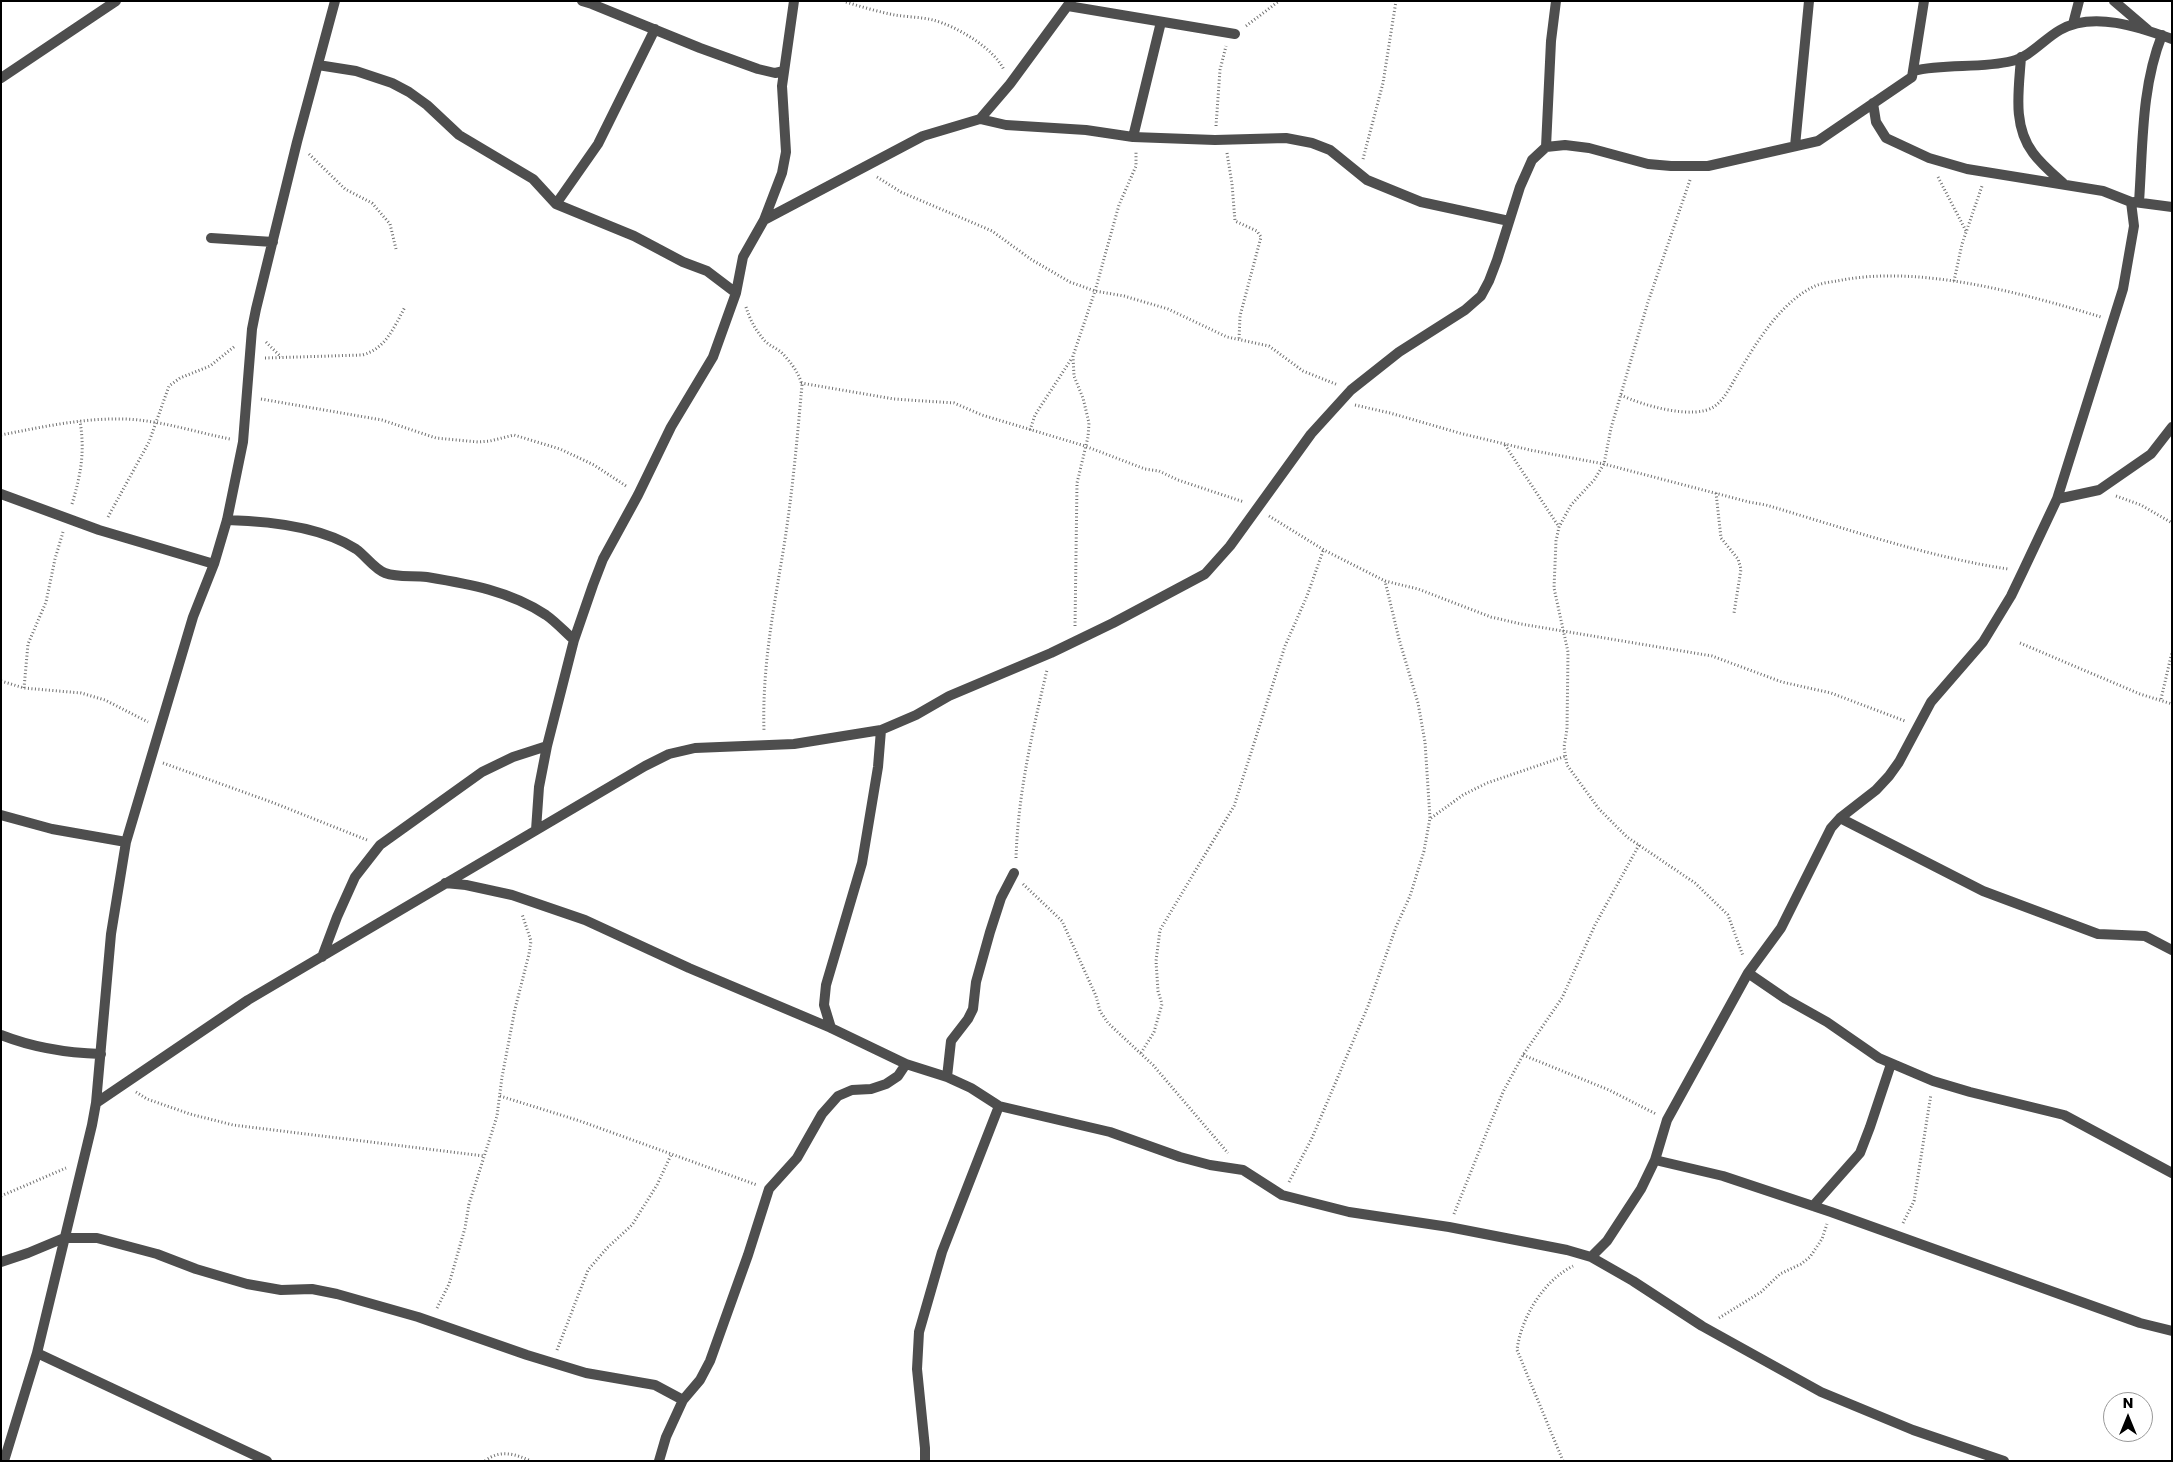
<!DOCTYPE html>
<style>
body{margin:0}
#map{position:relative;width:2173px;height:1462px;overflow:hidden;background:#fff;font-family:Poppins,sans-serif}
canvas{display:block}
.frame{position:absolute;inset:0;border:2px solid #000;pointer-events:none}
.north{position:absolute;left:2103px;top:1392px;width:50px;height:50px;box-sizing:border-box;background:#fff;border:1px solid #999;border-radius:50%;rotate:0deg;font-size:14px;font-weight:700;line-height:20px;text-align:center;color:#000}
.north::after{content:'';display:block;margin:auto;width:18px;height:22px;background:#000;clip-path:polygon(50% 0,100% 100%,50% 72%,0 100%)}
</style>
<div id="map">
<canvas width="2173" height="1462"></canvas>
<div class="frame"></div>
<div class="north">N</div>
</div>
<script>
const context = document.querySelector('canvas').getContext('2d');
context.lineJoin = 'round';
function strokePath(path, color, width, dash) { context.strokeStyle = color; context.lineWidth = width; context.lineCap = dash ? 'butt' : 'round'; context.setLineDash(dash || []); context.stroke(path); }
const path = new Path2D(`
 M 846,2 C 862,7 879,12 895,15 C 907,17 921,17 933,20 C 956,26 994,48 1004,70
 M 1246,26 L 1279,1
 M 1216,126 L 1220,70 L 1226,46
 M 1227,153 L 1232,184 L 1235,221 L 1257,231 L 1261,237 L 1240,316 L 1239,340
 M 309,154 L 345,189 L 372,203 L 390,224 L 396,249
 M 1363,159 L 1383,83 L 1396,1
 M 877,177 L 901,192 L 992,231 L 1032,260 L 1070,282 L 1095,291 L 1124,296 L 1168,309 L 1227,337 L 1269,346 L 1303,371 L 1338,385
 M 1938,177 L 1966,231
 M 1690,180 L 1648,302 L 1611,428 L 1604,464 L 1594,480 L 1571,505 L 1559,527 L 1556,541 L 1554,588 L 1568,652 L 1567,729 L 1564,747 L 1567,765 L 1599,809 L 1627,837 L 1695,883 L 1728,915 L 1743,956
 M 1954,281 L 1962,244 L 1982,186
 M 746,307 C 750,320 756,331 765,341 C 770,346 776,348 781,352 C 790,361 799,373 802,385 C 797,441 792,497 783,552 C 773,612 762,670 764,731
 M 266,342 L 281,357
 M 265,358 L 362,355 C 386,349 394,327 405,307
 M 801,383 L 894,399 L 954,403 L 982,415 L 1085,446 L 1145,469 L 1159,471 L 1178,480 L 1244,502
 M 1621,395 C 1641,405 1695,421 1715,406 C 1726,398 1732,383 1739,372 C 1757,341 1782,301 1815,286 C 1822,283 1830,282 1837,281 C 1918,264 2022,293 2101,317
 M 261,399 L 382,420 L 436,438 L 478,442 L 490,441 L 514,435 L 560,449 L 594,465 L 626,486
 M 1355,405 L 1390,413 L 1463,434 L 1530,450 L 1604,464 L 1749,502 L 1766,505 C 1844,528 1928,557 2008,569
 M 1030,430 L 1035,415 L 1072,358
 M 1,435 C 42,427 82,418 124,419 C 159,420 195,432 230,439
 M 1505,445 L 1559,527
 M 1716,493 L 1721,538 L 1738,559 L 1741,569 L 1734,613
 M 2116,496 L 2141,505 L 2172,523
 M 72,504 C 81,474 85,452 80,421
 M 1269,516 L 1324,550 L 1385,581 L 1418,589 L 1491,617 L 1521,624 L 1712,656 L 1782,682 L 1831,693 L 1905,721
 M 108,517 L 149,442 L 169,386 L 180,378 L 210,366 L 235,346
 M 1075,626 L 1077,483 L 1088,437 L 1089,423 L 1083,398 L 1074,376 L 1073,356 L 1095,291 L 1119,205 L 1136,166 L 1136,152
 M 2020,643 L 2140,694 L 2172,704
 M 1,681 L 24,688 L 81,693 L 105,700 L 148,722
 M 24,688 L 28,644 L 46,602 L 55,559 L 63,532
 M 2161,699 L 2172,652
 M 163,763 L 274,803 L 367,840
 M 1431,818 L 1463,795 L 1487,783 L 1566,756
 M 1016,858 C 1018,794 1032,733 1047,670
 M 1023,884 L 1062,921 L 1096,996 L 1100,1011 L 1108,1023 L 1153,1065 L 1228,1153
 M 1141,1053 L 1154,1032 L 1162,1004 L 1158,991 L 1156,961 L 1160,930 L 1234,806 L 1285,646 L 1307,596 L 1323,551
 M 1523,1055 L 1609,1090 L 1656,1114
 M 136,1092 L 147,1099 L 190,1114 L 233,1125 L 484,1156
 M 500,1096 L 580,1121 L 757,1185
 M 1289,1182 L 1312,1138 L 1368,1006 L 1396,927 L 1410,896 L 1424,851 L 1430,818 L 1425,742 L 1418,703 L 1399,639 L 1385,581
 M 1,1196 L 66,1168
 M 1454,1214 L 1503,1092 L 1523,1055 L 1562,998 L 1595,925 L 1639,845
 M 1903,1223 L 1914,1201 L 1931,1094
 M 437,1308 L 449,1284 L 465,1228 L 469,1204 L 497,1116 L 502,1077 L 515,1009 L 529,954 L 531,941 L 522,914
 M 1719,1318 L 1761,1292 L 1780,1274 L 1801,1264 L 1810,1257 L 1822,1239 L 1827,1224
 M 557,1350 L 588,1270 L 607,1248 L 632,1225 L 657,1185 L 671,1155
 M 485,1461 C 500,1449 515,1454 531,1461
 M 1563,1461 L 1517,1350 C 1521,1318 1543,1281 1573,1266`);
const minor = new Path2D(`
 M 582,1 L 592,4 L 700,48 L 758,69 L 775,73 L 784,71
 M 2114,1 L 2148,30
 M 1068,6 L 1235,34
 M 2073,24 L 2079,1
 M 2021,57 C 2019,89 2012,125 2033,153 C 2041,164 2053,174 2063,183
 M 318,65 L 356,71 L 392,83 L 409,92 L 427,105 L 459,135 L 533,179 L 556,204 L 634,236 L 683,262 L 707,271 L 736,293
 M 1912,77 L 1924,1
 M 1,78 L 116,1
 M 980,119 L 1010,84 L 1071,1
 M 1133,137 L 1161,22
 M 1795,146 L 1809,1
 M 1546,147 L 1551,41 L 1556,1
 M 2134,202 L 2172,207
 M 2139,202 C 2143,145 2141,88 2162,35
 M 556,204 L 598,144 L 655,29
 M 764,220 L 923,136 L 980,119 L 1006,125 L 1086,130 L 1133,137 L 1215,140 L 1286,138 L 1312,143 L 1330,150 L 1367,180 L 1421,202 L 1509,221
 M 211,238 L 273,242
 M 1,494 L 99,530 L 214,564
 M 2057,499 L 2099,490 L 2151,454 L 2172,427
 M 227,520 C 267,521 322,527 356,549 C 366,556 374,569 385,573 C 398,578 414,575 427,577 C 469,584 510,591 546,615 C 556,622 565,632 574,640
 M 1,815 L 52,829 L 126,842
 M 1840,818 L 1983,891 L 2098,934 L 2145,936 L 2172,950
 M 536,830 L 539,787 L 547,746 L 574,640 L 593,585 L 603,559 L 638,495 L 671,427 L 713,357 L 736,293 L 743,257 L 764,220 L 782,173 L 786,152 L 782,86 L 794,1
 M 445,883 L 466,885 L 512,895 L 585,920 L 689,968 L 831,1028 L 906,1064 L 947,1077 L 971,1088 L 999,1106 L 1110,1132 L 1180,1157 L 1210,1165 L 1243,1170 L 1282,1195 L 1349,1212 L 1449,1227 L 1567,1250 L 1591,1257 L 1633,1281 L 1702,1326 L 1821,1392 L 1913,1430 L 2004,1461
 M 322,957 L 337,917 L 355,877 L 380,845 L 482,772 L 513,757 L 547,746
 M 1748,973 L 1786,999 L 1827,1022 L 1879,1058 L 1933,1081 L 1970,1092 L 2064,1115 L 2172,1173
 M 831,1028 L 824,1005 L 826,985 L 862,863 L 878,767 L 881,730
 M 1,1035 C 34,1048 66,1053 101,1054
 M 947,1077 L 951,1041 L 968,1019 L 973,1009 L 976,982 L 990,932 L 1001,898 L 1014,873
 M 96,1103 L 248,1000 L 645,766 L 669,754 L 695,748 L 794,744 L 881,730 L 916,715 L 949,696 L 1051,653 L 1113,623 L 1205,574 L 1230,546 L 1311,434 L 1351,390 L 1399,352 L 1465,310 L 1481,296 L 1489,281 L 1497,260 L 1520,187 L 1532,160 L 1546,147 L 1565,145 L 1589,148 L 1648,164 L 1671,166 L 1708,166 L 1818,141 L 1912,77 L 1913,71 C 1946,63 1979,69 2012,61 C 2030,57 2044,39 2060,30 C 2093,11 2139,27 2172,39
 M 1655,1160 L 1723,1176 L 1831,1212 L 2140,1323 L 2172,1331
 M 1813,1206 L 1860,1153 L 1870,1127 L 1891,1064
 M 1591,1257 L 1607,1241 L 1641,1189 L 1655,1160 L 1667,1120 L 1748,973 L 1781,928 L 1831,828 L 1840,818 L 1876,790 L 1889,776 L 1899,762 L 1931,702 L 1983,642 L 2011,596 L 2023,571 L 2057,499 L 2123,289 L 2134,226 L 2131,202 L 2103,191 L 1967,169 L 1929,158 L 1886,138 L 1876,122 L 1873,103
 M 1,1262 L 28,1253 L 64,1238 L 97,1238 L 157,1254 L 196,1269 L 247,1284 L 281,1290 L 312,1289 L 337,1294 L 418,1317 L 527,1355 L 586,1373 L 655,1385 L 683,1400
 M 37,1353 L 267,1461
 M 4,1461 L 37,1353 L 92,1125 L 96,1103 L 111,934 L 126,842 L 193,617 L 214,564 L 227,520 L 243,442 L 252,329 L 256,309 L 297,142 L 335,1
 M 659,1461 L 666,1437 L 683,1400 L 700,1380 L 710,1361 L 748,1255 L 769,1189 L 797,1158 L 822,1114 L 838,1096 L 852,1090 L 871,1089 L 886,1084 L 898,1076 L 906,1064
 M 925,1461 L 925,1448 L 917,1369 L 919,1332 L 942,1252 L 999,1106`);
strokePath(path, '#707070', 3, [1, 2.5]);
strokePath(minor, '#4e4e4e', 10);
</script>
